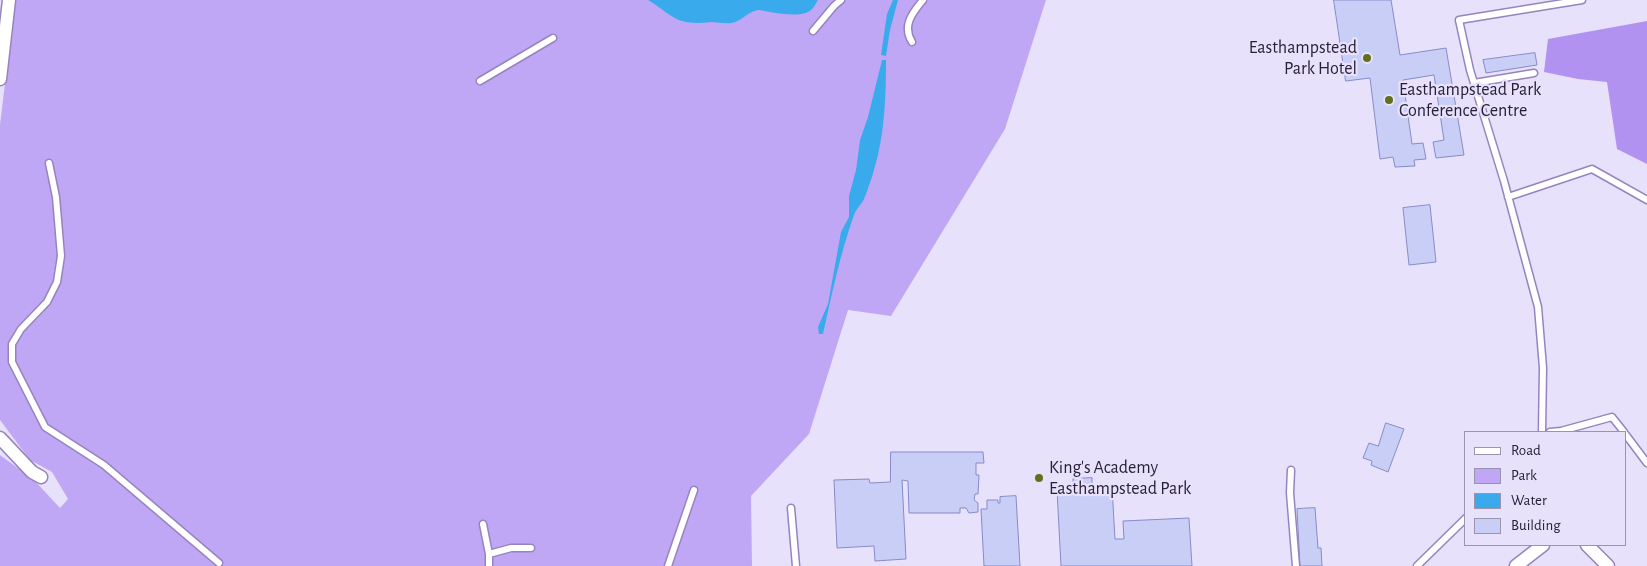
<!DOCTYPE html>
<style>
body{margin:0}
#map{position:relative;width:1647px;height:566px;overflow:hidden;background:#e8e1fb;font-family:"Alegreya Sans",sans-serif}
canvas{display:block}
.legend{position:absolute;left:1464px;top:431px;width:162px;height:115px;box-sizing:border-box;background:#e8e1fb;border:1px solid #9b94ad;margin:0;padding:6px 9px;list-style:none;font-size:15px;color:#282038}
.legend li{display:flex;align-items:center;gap:10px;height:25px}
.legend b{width:25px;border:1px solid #9b94ad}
</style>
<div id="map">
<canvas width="1647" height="566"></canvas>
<ul class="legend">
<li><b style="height:6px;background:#fff"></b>Road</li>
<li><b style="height:14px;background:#c0a7f5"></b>Park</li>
<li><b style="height:14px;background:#39abec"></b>Water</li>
<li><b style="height:14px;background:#c8cef5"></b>Building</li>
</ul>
</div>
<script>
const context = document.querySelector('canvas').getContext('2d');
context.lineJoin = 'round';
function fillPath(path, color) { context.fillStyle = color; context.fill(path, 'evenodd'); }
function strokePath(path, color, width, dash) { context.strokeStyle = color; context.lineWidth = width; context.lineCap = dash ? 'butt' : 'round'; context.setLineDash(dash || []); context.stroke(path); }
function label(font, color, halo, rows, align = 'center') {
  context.font = font + ' "Alegreya Sans",sans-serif'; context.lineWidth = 4.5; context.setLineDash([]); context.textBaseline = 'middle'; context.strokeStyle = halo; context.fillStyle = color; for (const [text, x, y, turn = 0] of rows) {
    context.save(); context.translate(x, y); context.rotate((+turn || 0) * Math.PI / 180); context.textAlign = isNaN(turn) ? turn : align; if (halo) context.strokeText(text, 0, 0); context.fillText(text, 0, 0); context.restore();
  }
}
const green = new Path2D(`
 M 15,0 L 1046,0 L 1005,129 L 891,316 L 848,310 L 809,434 L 751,496 L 752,566 L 0,566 L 0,455 L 34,480 L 60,508 L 68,499 L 52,472 L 30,460 L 0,420 L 0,125 Z`);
const forest = new Path2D(`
 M 1647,21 L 1647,164 L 1617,149 L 1607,82 L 1578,79 L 1544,72 L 1548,39 Z`);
const water = new Path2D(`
 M 648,0 L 818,0 C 816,3 814,8 811,10 C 801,19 771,12 759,10 C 748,11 741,22 731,23 C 725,24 718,22 711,22 C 676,26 675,17 648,0 Z
 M 893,0 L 898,0 L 890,30 L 886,56 L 881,55 L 887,14 Z
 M 882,60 L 886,60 C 886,92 885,124 878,155 C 874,170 870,185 864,199 C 861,205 856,209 854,215 C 840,254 832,294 823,334 L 819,334 L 818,327 L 828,304 L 841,232 L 849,217 L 849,196 L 856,170 L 860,140 L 868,117 Z`);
const building = new Path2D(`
 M 1334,0 L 1391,0 L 1400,55 L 1446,48 L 1464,155 L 1436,158 L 1433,142 L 1444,140 L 1434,75 L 1403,80 L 1412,144 L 1423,143 L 1426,159 L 1414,160 L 1415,166 L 1395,167 L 1393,157 L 1380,159 L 1370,78 L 1346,81 Z
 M 1535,53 L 1537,65 L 1486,73 L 1483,60 Z
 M 1430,205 L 1436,262 L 1409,265 L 1403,208 Z
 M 1386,423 L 1404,429 L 1388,472 L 1371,465 L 1372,461 L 1363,458 L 1369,443 L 1378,446 Z
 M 891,452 L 983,452 L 984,463 L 976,463 L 976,475 L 979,475 L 978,494 L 975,494 L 974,500 L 978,503 L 978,512 L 969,513 L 966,508 L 960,508 L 960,513 L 909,513 L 908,481 L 902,480 L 906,559 L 875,561 L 874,546 L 837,548 L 834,480 L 869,479 L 870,483 L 890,482 Z
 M 1092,478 L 1092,488 L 1112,487 L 1115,539 L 1124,539 L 1123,521 L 1189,518 L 1192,566 L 1061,566 L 1057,490 L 1073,489 L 1073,479 Z
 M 1016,496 L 1020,566 L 984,566 L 981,509 L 987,509 L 987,500 L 998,500 L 998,503 L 1000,503 L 1000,497 Z
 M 1315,508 L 1318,548 L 1321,548 L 1322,566 L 1300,566 L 1297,509 Z`);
const service = new Path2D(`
 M 813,31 L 834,6 L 841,0
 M 912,42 C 902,26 912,13 923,0
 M 480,81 L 553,38
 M 1474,83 L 1534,73
 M 49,163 L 56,197 L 61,256 L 57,282 L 47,302 L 21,329 L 12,344 L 12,362 L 45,427 L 104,465 L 219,563
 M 1508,197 L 1592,169 L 1647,200
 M 1542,432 L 1543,368 L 1538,307 L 1504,181 L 1470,70 L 1459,20 L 1582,0
 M 1550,432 L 1561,431 L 1612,417 L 1624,432
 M 1626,435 L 1647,463
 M 1291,470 L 1290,493 L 1296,566
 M 791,508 L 796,566
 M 483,524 L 489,554 L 511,548 L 531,548
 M 489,554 L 489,566
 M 668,566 L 694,490
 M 1417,566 L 1466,518`);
const minor = new Path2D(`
 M 0,79 L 9,0
 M 0,438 L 32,472 L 41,477
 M 1587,545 L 1608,566
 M 1516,566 L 1543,545`);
const markers = [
 [1367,58,5,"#62701b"],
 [1389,100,5,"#62701b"],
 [1039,478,5,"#62701b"]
];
const poiNames = [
 ["Easthampstead",1357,48,"right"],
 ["Park Hotel",1357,69,"right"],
 ["Easthampstead Park",1399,90],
 ["Conference Centre",1399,111],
 ["King's Academy",1049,468],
 ["Easthampstead Park",1049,489]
];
fillPath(green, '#c0a7f5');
fillPath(forest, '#b292f1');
fillPath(water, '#39abec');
fillPath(building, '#c8cef5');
strokePath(building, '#858cc7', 1);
strokePath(service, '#9684be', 9);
strokePath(minor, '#9684be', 15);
strokePath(service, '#fff', 6);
strokePath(minor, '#fff', 12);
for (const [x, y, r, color] of markers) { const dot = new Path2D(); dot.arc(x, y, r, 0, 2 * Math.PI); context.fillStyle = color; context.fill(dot); strokePath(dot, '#e8e1fb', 2); }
label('18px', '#282038', '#e8e1fb', poiNames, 'left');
</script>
